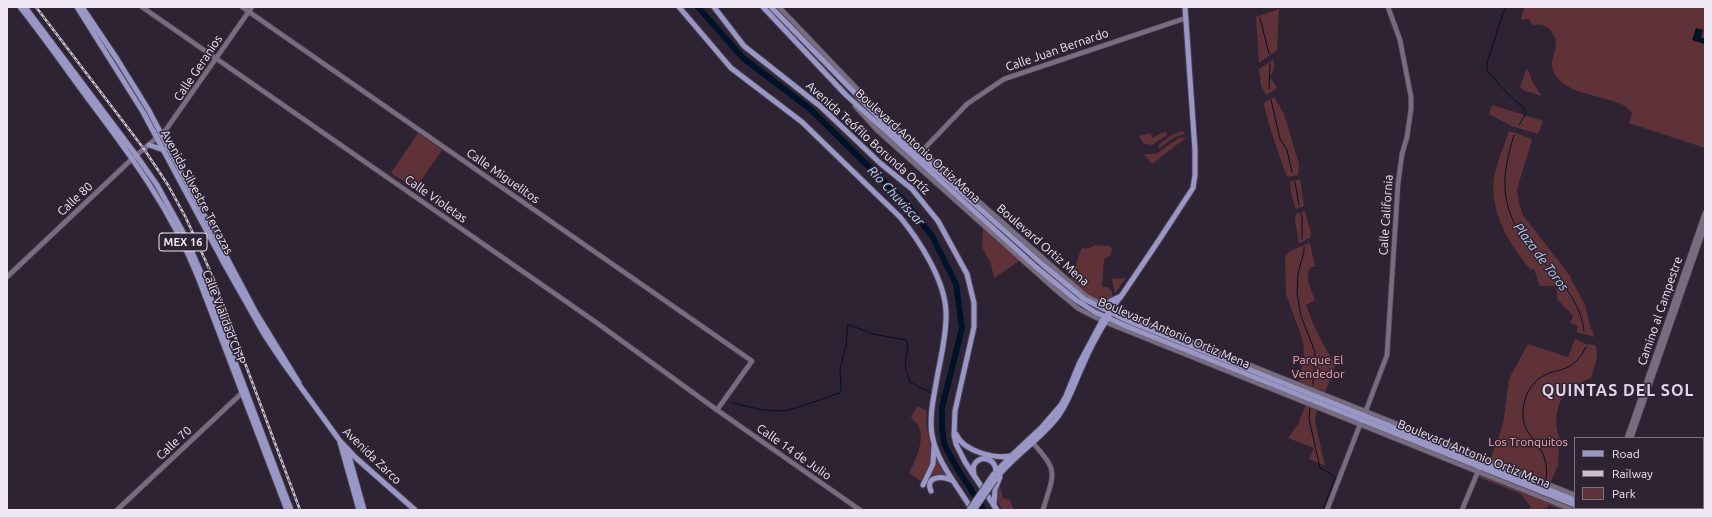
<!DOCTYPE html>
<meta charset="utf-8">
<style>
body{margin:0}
#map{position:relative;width:1712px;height:517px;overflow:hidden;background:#2d2333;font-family:Ubuntu,sans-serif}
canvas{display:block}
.frame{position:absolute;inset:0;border:8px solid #efe8f4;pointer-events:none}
.legend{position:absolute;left:1574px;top:437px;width:130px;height:72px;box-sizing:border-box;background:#2d2333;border:1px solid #7b7280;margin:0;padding:5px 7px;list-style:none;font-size:12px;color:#efe8f4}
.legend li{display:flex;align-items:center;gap:8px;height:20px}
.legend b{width:20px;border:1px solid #7b7280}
</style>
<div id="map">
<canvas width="1712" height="517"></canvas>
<div class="frame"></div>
<ul class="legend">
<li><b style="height:5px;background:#9897c5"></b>Road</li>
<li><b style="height:5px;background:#c9c1ce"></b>Railway</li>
<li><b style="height:11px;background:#5f3238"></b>Park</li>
</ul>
</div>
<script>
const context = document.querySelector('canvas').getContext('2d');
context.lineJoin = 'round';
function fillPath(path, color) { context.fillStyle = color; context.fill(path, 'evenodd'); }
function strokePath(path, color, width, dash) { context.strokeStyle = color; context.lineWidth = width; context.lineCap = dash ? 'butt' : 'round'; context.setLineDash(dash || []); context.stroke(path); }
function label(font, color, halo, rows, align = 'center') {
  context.font = font + ' Ubuntu,sans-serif'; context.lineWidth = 3; context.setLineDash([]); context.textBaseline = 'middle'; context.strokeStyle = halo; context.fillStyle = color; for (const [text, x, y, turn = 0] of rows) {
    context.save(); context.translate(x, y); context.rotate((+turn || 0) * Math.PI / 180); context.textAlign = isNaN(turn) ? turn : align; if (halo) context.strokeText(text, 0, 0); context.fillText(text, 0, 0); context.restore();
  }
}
const green = new Path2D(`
 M 1524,7 L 1705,7 L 1705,148 L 1629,123 L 1632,113 C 1629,110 1627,106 1623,105 C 1604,95 1569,95 1556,76 C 1547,62 1556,56 1556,43 C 1555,32 1544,20 1533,26 L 1529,19 L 1521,20 Z
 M 1279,9 L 1277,50 L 1259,63 L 1256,17 Z
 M 1274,59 C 1274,66 1275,71 1270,77 L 1277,88 L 1267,95 L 1261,86 L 1259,69 Z
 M 1527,68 L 1533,83 L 1542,96 L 1523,90 L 1520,87 Z
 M 1274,97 L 1284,114 L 1299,164 L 1298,175 L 1289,177 L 1286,175 L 1270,128 L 1264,105 L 1265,102 Z
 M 1492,105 L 1543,121 L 1538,134 L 1511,126 L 1489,114 Z
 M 1166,131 L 1167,135 L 1152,145 L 1144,144 L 1139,136 L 1151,133 L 1152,138 Z
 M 1182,131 L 1185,132 L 1184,134 L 1173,138 L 1158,149 L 1159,145 C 1166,139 1173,133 1182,131 Z
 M 1509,131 L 1530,138 L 1532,140 L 1517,189 L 1519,204 L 1523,215 L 1571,277 L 1570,277 L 1585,305 L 1591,330 L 1593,330 L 1594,337 L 1577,332 L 1578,326 L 1570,323 L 1573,316 L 1557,299 L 1557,286 L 1540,286 L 1534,269 L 1531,270 C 1510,246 1489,211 1494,178 C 1497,162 1504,146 1509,131 Z
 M 418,133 L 442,150 L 415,189 L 391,173 Z
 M 1187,137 L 1152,164 L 1144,154 L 1156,154 L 1179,138 Z
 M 1300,179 L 1304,206 L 1296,209 L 1292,198 L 1290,182 Z
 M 1305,211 L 1311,234 L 1310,238 L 1299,243 L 1295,222 L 1296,214 Z
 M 983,228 L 1019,261 L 994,278 L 991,264 L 982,247 Z
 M 1310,243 L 1315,267 L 1311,267 C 1303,275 1312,290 1315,300 L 1306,305 C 1314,327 1323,346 1336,365 L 1325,392 L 1299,382 L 1304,357 L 1303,341 L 1286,294 L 1285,256 L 1290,251 Z
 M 1095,245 L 1109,246 L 1112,248 L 1111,255 L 1104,259 L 1102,287 C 1109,286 1114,291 1112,298 C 1095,305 1082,290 1070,281 L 1082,247 L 1087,249 Z
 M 1126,278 L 1115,293 L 1112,279 Z
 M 1575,339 L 1585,344 L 1595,345 C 1600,354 1594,368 1591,378 C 1585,381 1577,384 1571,388 C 1556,399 1553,423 1560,439 L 1562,440 L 1563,443 L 1559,445 L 1558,465 L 1550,484 L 1490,460 L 1503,424 L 1509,379 L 1528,344 L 1568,357 Z
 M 1306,404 L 1317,409 L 1315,421 L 1325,466 L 1309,459 L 1314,448 L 1288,438 L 1298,424 Z
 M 917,406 L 927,411 L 926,423 L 932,453 L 931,463 L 922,482 L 909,473 C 915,462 925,440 919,427 C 918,424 913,421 911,418 Z
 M 937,456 L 943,469 L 949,477 C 938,471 932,476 926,485 L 934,469 Z
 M 1479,474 L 1569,510 L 1562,510 L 1548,505 L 1548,508 L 1528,510 L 1531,507 L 1521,494 L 1478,477 Z
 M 998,486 L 1000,487 L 1003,498 L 1010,500 L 1014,510 L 1002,510 L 997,499 Z`);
const water = new Path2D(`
 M 1696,28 L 1703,30 L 1701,37 L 1705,39 L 1704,44 L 1692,40 Z`);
const stream = new Path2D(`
 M 1505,7 L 1487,63 L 1487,71 C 1499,84 1510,97 1524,108 L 1525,115 L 1519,125
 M 1259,9 L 1259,7
 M 1260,18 L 1269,54
 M 1269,89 L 1270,63
 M 1271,100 L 1280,139 L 1287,150 L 1292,172
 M 1514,135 C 1496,191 1504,220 1544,263 C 1563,283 1581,304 1584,331
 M 1295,182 L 1299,205
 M 1301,213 L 1302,218 L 1302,239
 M 1304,247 L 1304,251 L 1298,274 L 1297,293 L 1301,316 L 1315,352 L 1313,385
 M 938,395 L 944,398
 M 730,402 L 762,410 L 786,411 L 840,393 L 841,388 L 840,369 L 846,346 L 848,324 L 872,334 L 906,340 L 908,345 L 905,367 L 910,382 L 931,393
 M 1310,408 L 1309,419 L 1320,468 L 1333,475 L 1335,478 L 1323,510
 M 1546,479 C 1551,445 1524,440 1523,416 C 1522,400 1530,382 1545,375 C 1552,371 1561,371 1568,367 C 1576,363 1582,355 1586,347`);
const river = new Path2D(`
 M 698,7 L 743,58 L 809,108 L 907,204 L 932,236 L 956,284 L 962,328 L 942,408 L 942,427 L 944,444 L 957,468 L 984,510`);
const secondary = new Path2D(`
 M 142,7 L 597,323 L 717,410 L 860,510
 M 242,7 L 752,361 L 717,410
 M 779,7 L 885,118 L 943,170 L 1086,296 L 1117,312 L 1575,495
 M 855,106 L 877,130 L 1057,291 L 1079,309 L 1105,322 L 1573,510
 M 921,152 L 967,104 L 1004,79 L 1186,18
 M 7,277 L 133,158 L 165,131 L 252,7
 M 1365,413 L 1387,355 L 1398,184 L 1402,154 L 1407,137 L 1411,109 L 1411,97 L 1400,40 L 1388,7
 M 1627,438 L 1705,213
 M 1631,438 L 1705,226
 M 1031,441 C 1060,472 1054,472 1043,510
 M 1618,508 L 1626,510
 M 117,510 L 244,391
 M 1327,510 L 1361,422
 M 1462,510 L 1479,469`);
const primary = new Path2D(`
 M 20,7 C 44,37 66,69 89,100 C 132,157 171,210 198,277 L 287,510
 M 25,7 L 136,155 L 157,185 L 184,234 L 202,275 L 291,510
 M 77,7 L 143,112 L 225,265 L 264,334 L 284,364 L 340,441 L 356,458 L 415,510
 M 82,7 L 117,59 L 148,109 L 255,311 L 299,383
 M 679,7 L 731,68 L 802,122 L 900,217 C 919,240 945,280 946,312 C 947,333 941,356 937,378 C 934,396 929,416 932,435 C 937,463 958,486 972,510
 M 714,7 L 744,46 L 820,106 L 880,163 L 912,189 L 938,221 L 967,274 L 974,303 L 974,327 L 955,411 L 954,435 L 956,444 L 965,462 L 997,510
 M 763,7 L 846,95 L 1036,267 L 1076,300 L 1095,312 L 1126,326 L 1575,505
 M 771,7 L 888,127 L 1042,264 L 1084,299 L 1128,321 L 1575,500
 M 149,145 L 164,150
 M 1100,304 L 1107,303 L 1119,297
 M 956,434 C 963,451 994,459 1010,456
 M 340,442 L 359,510
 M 347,449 L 364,510
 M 974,474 C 972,466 974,462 981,459 C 990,458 996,463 996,472
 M 993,475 L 1011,456 L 1042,427 L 1061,405 L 1066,396 L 1079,364 L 1102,321 L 1122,295 L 1159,240 L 1193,188 L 1195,175 L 1195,150 L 1185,7
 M 995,480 C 1013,455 1041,440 1059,415 C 1070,399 1075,382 1083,365 C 1090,348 1099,332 1109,316
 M 923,485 L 933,464 L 934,446
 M 931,491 C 924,476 944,475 953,481
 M 994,504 L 995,489 L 1000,477
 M 1583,508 L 1589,510
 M 1601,508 L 1607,510`);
const rail = new Path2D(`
 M 36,7 L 144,149 L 168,185 L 186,218 L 212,275 L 300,510`);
const primaryBridge = new Path2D(`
 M 969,510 L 993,475
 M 974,510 L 995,480`);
const shields = [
 [183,242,48]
];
const shieldNames = [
 ["MEX 16",183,242]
];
const streetNames = [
 ["Calle Juan Bernardo",1057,50,-19],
 ["Calle Geranios",198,68,-56],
 ["Avenida Teófilo Borunda Ortíz",868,138,42],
 ["Boulevard Antonio Ortiz Mena",918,146,42],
 ["Calle Miguelitos",503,176,35],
 ["Avenida Silvestre Terrazas",197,192,62],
 ["Calle 80",75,199,-43],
 ["Calle Violetas",436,199,35],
 ["Calle California",1386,215,-86],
 ["Boulevard Ortiz Mena",1043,245,41],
 ["Camino al Campestre",1660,311,-71],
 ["Calle Vialidad Ch-P",224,317,69],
 ["Boulevard Antonio Ortiz Mena",1174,333,23],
 ["Calle 70",174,443,-43],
 ["Calle 14 de Julio",794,452,35],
 ["Boulevard Antonio Ortiz Mena",1474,454,22],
 ["Avenida Zarco",372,456,44]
];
const parkNames = [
 ["Parque El",1318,360],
 ["Vendedor",1318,374],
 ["Los Tronquitos",1528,442]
];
const waterNames = [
 ["Rio Chuviscar",896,196,47],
 ["Plaza de Toros",1541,257,53]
];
const districtNames = [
 ["QUINTAS DEL SOL",1618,391]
];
fillPath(green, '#5f3238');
fillPath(water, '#001228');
strokePath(stream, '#001228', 1);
strokePath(river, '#001228', 6);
strokePath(secondary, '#49414f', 6);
strokePath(primary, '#49414f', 7);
strokePath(secondary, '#786c80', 4.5);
strokePath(primary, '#9897c5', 5);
strokePath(rail, '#c9c1ce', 2.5);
strokePath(rail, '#2d2333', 1, [3]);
strokePath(primaryBridge, '#49414f', 7, []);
strokePath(primaryBridge, '#9897c5', 5);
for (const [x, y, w] of shields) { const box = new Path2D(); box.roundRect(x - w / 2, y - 9, w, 18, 3); context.fillStyle = '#2d2333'; context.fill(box); strokePath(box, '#efe8f4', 1); }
label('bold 11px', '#efe8f4', null, shieldNames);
label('12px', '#efe8f4', '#2d2333', streetNames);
label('12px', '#f9a8b1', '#2d2333', parkNames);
label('italic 13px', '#b6d5f6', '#2d2333', waterNames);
context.letterSpacing = '1px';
label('bold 16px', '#e1d4ea', '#2d2333', districtNames);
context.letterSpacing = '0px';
</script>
